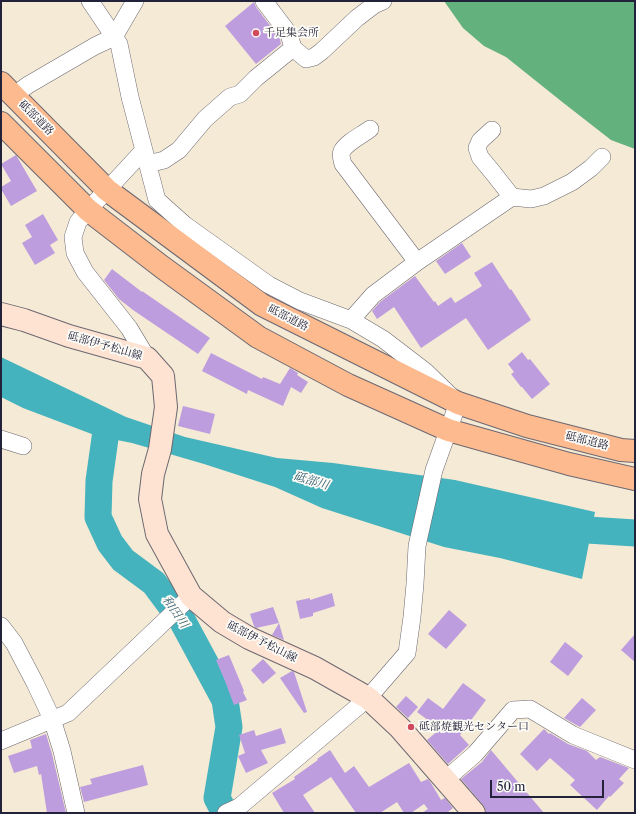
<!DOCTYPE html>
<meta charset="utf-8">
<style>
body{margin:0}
#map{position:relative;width:636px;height:814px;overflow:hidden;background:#f4ead5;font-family:"Libre Caslon Text",serif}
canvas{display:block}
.frame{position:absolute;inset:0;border:2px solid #22223b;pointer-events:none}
.scale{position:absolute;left:490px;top:780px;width:114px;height:18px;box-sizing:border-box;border:2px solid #22223b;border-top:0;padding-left:5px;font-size:12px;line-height:14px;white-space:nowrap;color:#22223b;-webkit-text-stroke:3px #fdfcf7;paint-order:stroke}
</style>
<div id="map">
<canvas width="636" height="814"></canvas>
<div class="frame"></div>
<div class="scale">50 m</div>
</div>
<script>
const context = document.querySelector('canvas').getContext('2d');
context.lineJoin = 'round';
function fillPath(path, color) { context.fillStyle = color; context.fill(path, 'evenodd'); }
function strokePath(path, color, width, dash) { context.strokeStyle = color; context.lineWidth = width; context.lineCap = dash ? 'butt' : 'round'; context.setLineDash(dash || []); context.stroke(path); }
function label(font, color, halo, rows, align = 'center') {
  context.font = font + ' "Libre Caslon Text","Noto Serif JP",serif'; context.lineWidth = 3.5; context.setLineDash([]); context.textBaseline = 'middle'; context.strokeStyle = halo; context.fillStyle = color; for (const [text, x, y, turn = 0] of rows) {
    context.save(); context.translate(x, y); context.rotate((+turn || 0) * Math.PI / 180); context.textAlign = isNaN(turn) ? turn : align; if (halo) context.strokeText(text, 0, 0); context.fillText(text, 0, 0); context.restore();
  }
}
const forest = new Path2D(`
 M 444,1 L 635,1 L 635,149 L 611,140 L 561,101 L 506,57 L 484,46 L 463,28 Z`);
const water = new Path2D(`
 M 1,357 L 126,417 L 185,437 L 277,458 L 333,463 L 455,480 L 595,512 L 582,579 L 500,558 L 444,547 L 322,508 L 275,487 L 204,464 L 132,443 L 97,436 L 23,408 L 1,397 Z`);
const river = new Path2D(`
 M 107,424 L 99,481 L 98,517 L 110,543 L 123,560 L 154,583 L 183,622 L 225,700 L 229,727 L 217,798 L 225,813
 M 556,528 L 635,533`);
const building = new Path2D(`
 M 254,2 L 256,7 L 280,39 L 281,44 L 256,64 L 225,26 Z
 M 16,155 L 37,191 L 11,206 L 1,189 L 1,187 L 11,181 L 1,164 Z
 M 43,214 L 58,240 L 50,245 L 55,253 L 35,265 L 22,243 L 32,237 L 25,225 Z
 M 462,243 L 471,257 L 445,274 L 436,261 Z
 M 492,262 L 510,290 L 511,289 L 531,320 L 488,350 L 466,318 L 421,348 L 394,307 L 377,319 L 372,311 L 380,302 L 415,276 L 434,302 L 435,301 L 438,306 L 451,297 L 455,303 L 482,286 L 474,273 Z
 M 112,269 L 142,292 L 142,291 L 210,338 L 198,354 L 133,310 L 119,299 L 104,280 Z
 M 522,352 L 528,360 L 530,359 L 550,384 L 532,399 L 522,387 L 521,387 L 511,374 L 514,372 L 508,364 Z
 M 211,353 L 262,379 L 263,377 L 280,384 L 290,368 L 298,373 L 297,375 L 308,382 L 301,393 L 291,387 L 283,406 L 248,390 L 247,394 L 202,371 Z
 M 183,406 L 215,414 L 210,434 L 178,426 Z
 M 332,593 L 335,606 L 313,613 L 313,616 L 300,619 L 296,601 L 310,598 L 310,600 Z
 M 273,607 L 279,623 L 256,628 L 254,626 L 250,614 Z
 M 449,610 L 467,625 L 446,649 L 428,634 Z
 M 279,623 L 284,640 L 272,635 Z
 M 635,634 L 635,662 L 621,650 Z
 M 565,642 L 583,656 L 568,676 L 550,662 Z
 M 229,655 L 244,691 L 243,692 L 247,700 L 234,705 L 225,681 L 216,660 Z
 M 263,659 L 276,673 L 263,684 L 251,670 Z
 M 292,671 L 294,672 L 307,712 L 304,713 L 280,678 Z
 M 463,683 L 486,700 L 460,735 L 469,745 L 448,764 L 427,740 L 440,729 L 417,712 L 428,698 L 443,709 Z
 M 406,696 L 418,707 L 408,718 L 396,707 Z
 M 582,698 L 596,710 L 580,727 L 564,718 Z
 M 281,728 L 286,743 L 261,750 L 268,763 L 246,773 L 238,756 L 245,753 L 239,735 L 254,730 L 256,736 Z
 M 544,729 L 549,734 L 550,733 L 568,744 L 587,751 L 596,760 L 600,757 L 629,768 L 619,779 L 624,783 L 610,797 L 609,796 L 597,810 L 570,785 L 575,780 L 550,758 L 537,771 L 520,754 Z
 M 46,734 L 52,754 L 66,813 L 47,813 L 41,774 L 39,775 L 37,766 L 14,773 L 8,756 L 32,748 L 30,740 Z
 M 330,750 L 345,773 L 354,766 L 369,787 L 409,763 L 421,782 L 428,779 L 431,783 L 441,800 L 445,798 L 453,808 L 448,812 L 449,813 L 422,813 L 428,809 L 424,804 L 411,813 L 404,813 L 397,802 L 380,813 L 356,813 L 331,777 L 303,795 L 315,813 L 284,813 L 272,793 L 295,779 L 294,777 L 318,760 L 317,759 Z
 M 491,750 L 544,813 L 486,813 L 486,810 L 483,805 L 461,779 L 482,762 Z
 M 143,765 L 148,785 L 84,802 L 80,787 L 92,784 L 90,779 Z`);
const minor = new Path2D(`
 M 90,1 L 119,44 L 130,97 L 157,200 L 185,225 L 269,285 L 300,301 L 351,320 L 383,339 L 426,372 L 458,403 L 434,470 L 417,546 L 415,584 L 412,617 L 407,653 L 368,698 L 239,807 L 226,813
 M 264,1 L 289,34 L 293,48
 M 13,96 L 28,85 L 95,46 L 114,37 L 135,1
 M 370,129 C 362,135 347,142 342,151 C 340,155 342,160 343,164 L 417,262
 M 492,130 L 480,141 L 477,148 L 480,157 L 494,174 L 512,197
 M 144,150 L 107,190 L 88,210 L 78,222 L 73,237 L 75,253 L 85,272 L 129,328 L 147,358
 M 148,164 L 164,160 L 179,150 L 205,119 L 230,97 L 240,94 L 256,78 L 293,48 L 306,59 L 314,57 L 322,51 L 357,18 L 374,5 L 383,1
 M 351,320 L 373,295 L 417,262 L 512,197 L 531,199 L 544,196 L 572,182 L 591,168 L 602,157
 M 1,439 L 23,446
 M 1,626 L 14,643 L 35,683 L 52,719 L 62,751 L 76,813
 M 1,741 L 68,713 L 191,596
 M 445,780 L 475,754 L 513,710 L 530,709 L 573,735 L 635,760`);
const secondary = new Path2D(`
 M 1,314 L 24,320 L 69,336 L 147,358 L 163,376 L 166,407 L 160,449 L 153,474 L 150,499 L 157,534 L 191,596 L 222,622 L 249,638 L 315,668 L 368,698 L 400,728 L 474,813`);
const trunk = new Path2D(`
 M 1,83 L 107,190 L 262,305 L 458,403 L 527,426 L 621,450 L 635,451
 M 1,123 L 88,210 L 162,267 L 258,337 L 348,385 L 448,430 L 569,464 L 635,479`);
const markers = [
 [256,33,4,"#d1495b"],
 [411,727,4,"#d1495b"]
];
const poiNames = [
 ["千足集会所",264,33],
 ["砥部焼観光センター口",419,727]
];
const streetNames = [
 ["砥部道路",36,118,45],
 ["砥部道路",288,318,27],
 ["砥部伊予松山線",105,346,16],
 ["砥部道路",587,441,14],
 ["砥部伊予松山線",262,642,27]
];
const waterNames = [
 ["砥部川",311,481,16],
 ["和田川",175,612,55]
];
fillPath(forest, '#63b17c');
fillPath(water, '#44b3bd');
strokePath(river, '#44b3bd', 27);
fillPath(building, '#be9dde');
strokePath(minor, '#6c6871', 18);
strokePath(secondary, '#6c6871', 24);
strokePath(trunk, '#6c6871', 24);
strokePath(minor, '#fff', 17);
strokePath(secondary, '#fee3d2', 22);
strokePath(trunk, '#fcba8e', 22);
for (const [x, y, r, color] of markers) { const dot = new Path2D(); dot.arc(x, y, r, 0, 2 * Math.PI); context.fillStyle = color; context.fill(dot); strokePath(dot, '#fdfcf7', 1.5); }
label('11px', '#22223b', '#fdfcf7', poiNames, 'left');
label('11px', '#22223b', '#fdfcf7', streetNames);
label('italic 12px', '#305c6f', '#fdfcf7', waterNames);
</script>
